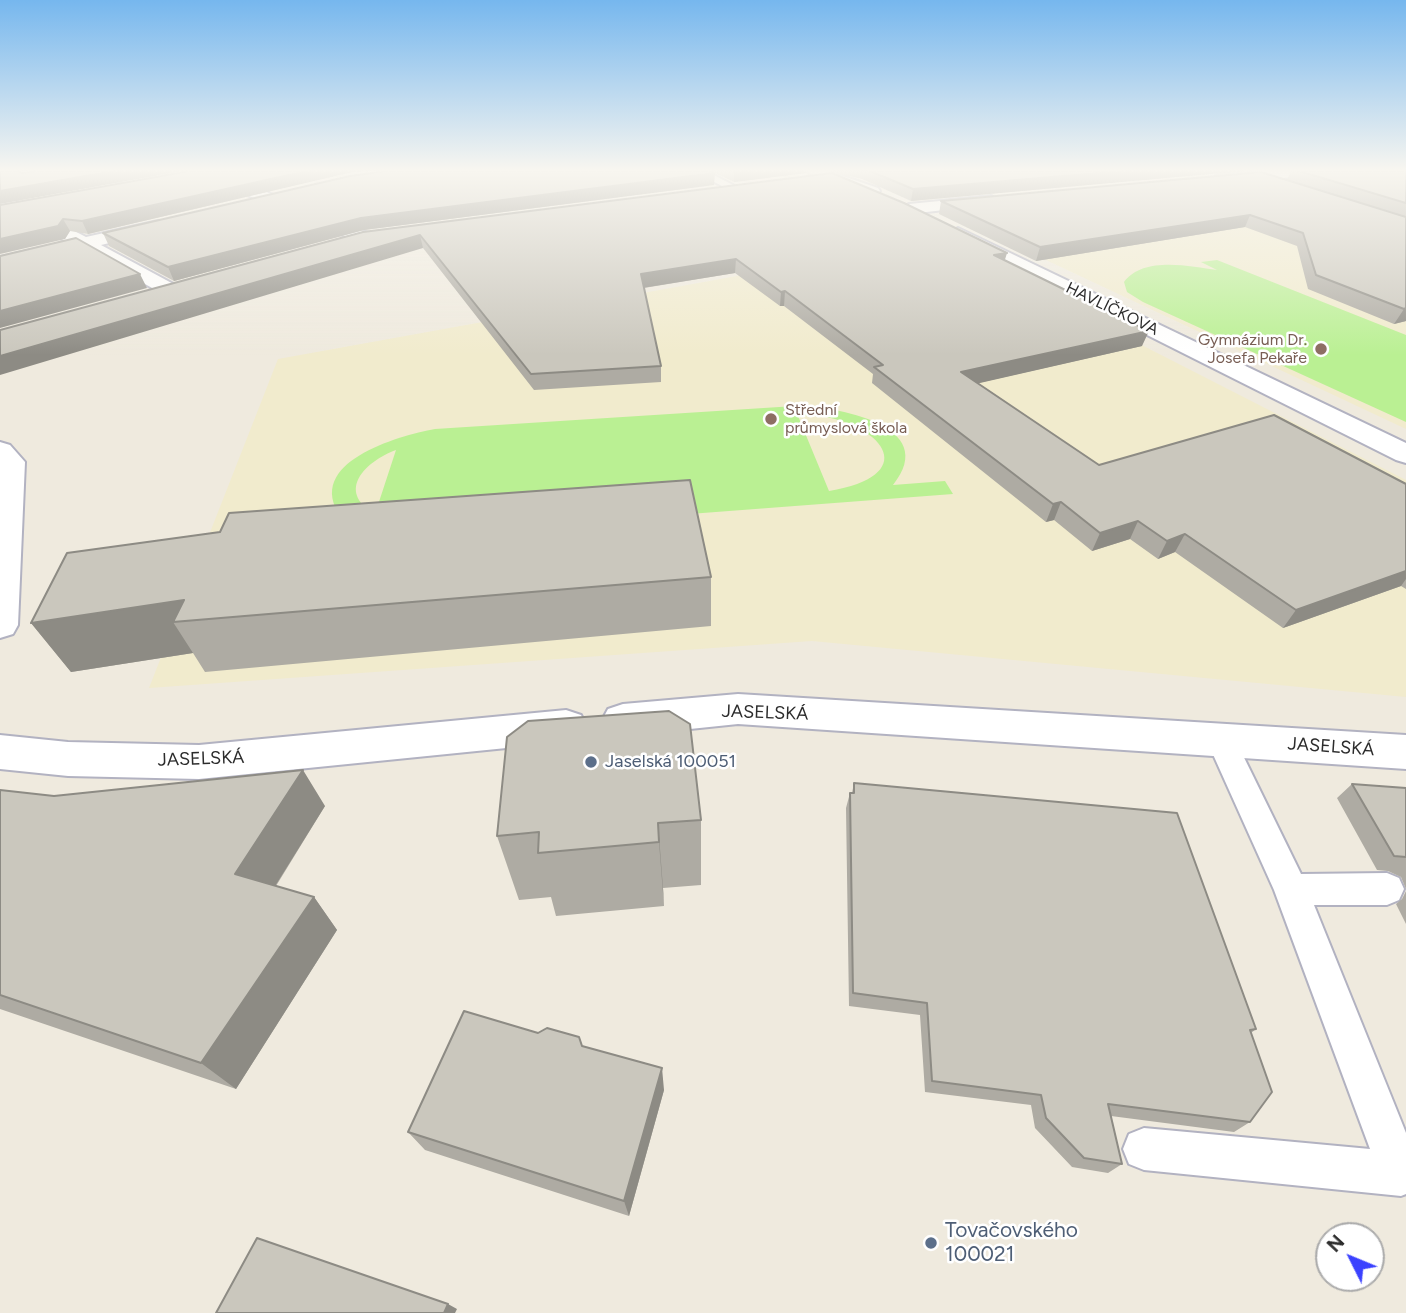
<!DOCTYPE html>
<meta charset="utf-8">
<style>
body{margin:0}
#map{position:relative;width:1406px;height:1313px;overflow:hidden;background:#efeade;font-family:Figtree,sans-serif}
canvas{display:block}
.north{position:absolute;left:1315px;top:1222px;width:70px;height:70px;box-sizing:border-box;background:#fff;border:2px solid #ababab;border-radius:50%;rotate:313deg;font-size:19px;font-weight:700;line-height:28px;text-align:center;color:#2c2c2c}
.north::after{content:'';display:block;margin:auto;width:24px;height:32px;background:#3b42ff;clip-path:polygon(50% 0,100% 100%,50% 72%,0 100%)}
</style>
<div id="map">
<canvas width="1406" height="1313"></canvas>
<div class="north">N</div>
</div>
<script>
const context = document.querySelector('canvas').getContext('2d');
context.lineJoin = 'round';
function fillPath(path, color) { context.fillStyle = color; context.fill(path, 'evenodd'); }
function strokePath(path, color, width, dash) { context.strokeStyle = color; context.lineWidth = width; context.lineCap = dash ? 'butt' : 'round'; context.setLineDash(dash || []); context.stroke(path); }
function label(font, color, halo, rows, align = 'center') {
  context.font = font + ' Figtree,sans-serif'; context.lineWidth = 5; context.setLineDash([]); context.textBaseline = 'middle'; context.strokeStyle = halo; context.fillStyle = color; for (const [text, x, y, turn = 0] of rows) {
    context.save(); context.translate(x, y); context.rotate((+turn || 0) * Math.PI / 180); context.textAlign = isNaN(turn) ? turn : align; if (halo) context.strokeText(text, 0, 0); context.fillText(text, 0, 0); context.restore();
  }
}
const education = new Path2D(`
 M 1223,188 L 1406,248 L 1406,429 L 948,214 Z
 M 936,240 L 1406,480 L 1406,697 L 812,641 L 149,688 L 278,359 Z`);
const pitch = new Path2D(`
 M 1217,260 L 1406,335 L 1406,422 L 1143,302 L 1127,292 L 1124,282 C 1143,256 1189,266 1217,270 L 1201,262 Z
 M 795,406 C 835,406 942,425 893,485 L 945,481 L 953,494 L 268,546 L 341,517 C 303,463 397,436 435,429 ZM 817,415 C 888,427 919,476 829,491 L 798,416 ZM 396,450 L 375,514 C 335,491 366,461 396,450 Z`);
const lane = new Path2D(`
 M 693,171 L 706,171 L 733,185 L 724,187 Z
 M 1222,730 L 1232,733 L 1301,874 L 1387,873 L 1399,878 L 1404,889 L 1399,900 L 1387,905 L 1314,905 L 1406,1133 L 1406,1194 L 1401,1196 L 1144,1170 L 1129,1164 L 1123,1149 L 1129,1134 L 1144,1128 L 1370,1149 L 1274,890 L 1207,741 L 1212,733 Z`);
const street = new Path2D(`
 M 204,171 L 214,171 L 371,234 L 374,238 L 371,242 L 359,242 L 204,177 L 202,174 Z
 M 808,171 L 828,171 L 878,188 L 880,191 L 878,194 L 866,194 L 810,174 Z
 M 1268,171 L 1318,171 L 1311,175 L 1218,185 L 1210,180 L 1218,175 Z
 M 0,193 L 86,237 L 158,221 L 164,222 L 167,226 L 164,230 L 101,245 L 179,287 L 182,291 L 179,295 L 165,295 L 81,249 L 0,269 L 0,257 L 67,242 L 0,205 Z
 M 991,196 L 999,201 L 997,204 L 909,214 L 901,209 L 909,204 Z
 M 958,228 L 1406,443 L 1406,463 L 1396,460 L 952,237 L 949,233 Z
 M 0,442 L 10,445 L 25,462 L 18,625 L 13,634 L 0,638 Z`);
const secondary = new Path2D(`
 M 738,694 L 1406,735 L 1406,769 L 738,724 L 623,736 L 608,731 L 602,720 L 608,709 L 623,704 Z
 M 566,710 L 581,715 L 587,726 L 581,737 L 566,742 L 199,779 L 68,776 L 0,769 L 0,735 L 68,742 L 199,745 Z`);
const wall = new Path2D(`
 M 189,171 L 368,171 L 352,172 L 88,234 L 70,231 L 65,239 L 0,205 Z
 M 711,171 L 807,171 L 806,173 L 734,182 Z
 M 828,171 L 1242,171 L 911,201 L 862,179 Z
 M 1291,171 L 1406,171 L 1406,217 L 1287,180 Z
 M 714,185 L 364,230 L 174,281 L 109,246 L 103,233 Z
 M 941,201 L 1406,217 L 1406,321 L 1394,324 L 1308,289 L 1297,246 L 1245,227 L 1036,261 L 939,214 Z
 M 363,232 L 1005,260 L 1142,346 L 978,383 L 1099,465 L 1406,484 L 1406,589 L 1401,586 L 1283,628 L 1175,552 L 1158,559 L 1130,539 L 1092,551 L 1054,520 L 1046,522 L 872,383 L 873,374 L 784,306 L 780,306 L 735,273 L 644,288 L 661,366 L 661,382 L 534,390 L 423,248 Z
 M 711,577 L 711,626 L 205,672 L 193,653 L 71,672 L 31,623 Z
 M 854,783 L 1256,1029 L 1251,1033 L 1250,1122 L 1234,1132 L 1111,1116 L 1122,1164 L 1108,1173 L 1072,1167 L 1035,1128 L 1031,1105 L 925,1092 L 920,1015 L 849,1006 L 846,808 L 850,793 L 852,793 Z
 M 1352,784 L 1406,788 L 1406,889 L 1401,877 L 1388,871 L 1377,870 L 1337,798 Z
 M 0,790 L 54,796 L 325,806 L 276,886 L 314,897 L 337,930 L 236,1089 L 0,1009 Z
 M 701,820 L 701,885 L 663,888 L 664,906 L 556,916 L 551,897 L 519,900 L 497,836 Z
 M 1406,891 L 1406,924 L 1396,904 L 1402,899 Z
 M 582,1046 L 664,1090 L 629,1216 L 425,1150 L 408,1132 Z`);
const shadedWall = new Path2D(`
 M 114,171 L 182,171 L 0,204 L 0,191 Z
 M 307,171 L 368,171 L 352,172 L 88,234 L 82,221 Z
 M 734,171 L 807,171 L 806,173 L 734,182 Z
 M 1121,171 L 1242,171 L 911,201 L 913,189 Z
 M 715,173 L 714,185 L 364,230 L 174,281 L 168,267 L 361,218 Z
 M 1250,215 L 1245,227 L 1036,261 L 1040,247 Z
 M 63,219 L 70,231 L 65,239 L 0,254 L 0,239 Z
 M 420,235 L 423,248 L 0,375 L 0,356 Z
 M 1007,253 L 1003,266 L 994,255 Z
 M 736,259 L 735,273 L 642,288 L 641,274 Z
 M 140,274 L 147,288 L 0,328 L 0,311 Z
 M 785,291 L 784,306 L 780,306 L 781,292 Z
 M 1406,308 L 1406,321 L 1394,324 L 1404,309 Z
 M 1149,331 L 1142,346 L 958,388 L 961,372 Z
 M 1061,502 L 1054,520 L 1046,522 L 1053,504 Z
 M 1138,521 L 1130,539 L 1092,551 L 1100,533 Z
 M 1185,534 L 1175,552 L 1158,559 L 1167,541 Z
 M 1406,571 L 1406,579 L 1401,586 L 1283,628 L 1296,610 Z
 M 184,600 L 173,622 L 193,653 L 71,672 L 31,623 Z
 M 303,770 L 325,806 L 262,907 L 235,874 Z
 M 658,823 L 663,888 L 664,906 L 659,842 Z
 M 314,897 L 337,930 L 236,1089 L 201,1063 Z
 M 662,1068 L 664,1090 L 629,1216 L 624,1201 Z
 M 448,1304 L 457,1309 L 455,1313 L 444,1313 Z`);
const building = new Path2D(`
 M 0,171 L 17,171 L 22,173 L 36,171 L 114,171 L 0,191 Z
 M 189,171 L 307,171 L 82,221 L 63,219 L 58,226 L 0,239 L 0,205 Z
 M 386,171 L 709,171 L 715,173 L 361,218 L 168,267 L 103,233 L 350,176 Z
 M 870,171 L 1121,171 L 913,189 Z
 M 1299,171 L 1406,171 L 1406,203 Z
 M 1261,172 L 1406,217 L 1406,308 L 1404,309 L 1316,275 L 1303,233 L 1250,215 L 1040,247 L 941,201 Z
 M 832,173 L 904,203 L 1007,253 L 994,255 L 1149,331 L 961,372 L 1099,465 L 1274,415 L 1406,484 L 1406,571 L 1296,610 L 1185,534 L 1167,541 L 1138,521 L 1100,533 L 1061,502 L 1053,504 L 874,367 L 883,365 L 785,291 L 781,292 L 736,259 L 641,274 L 661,366 L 531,374 L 420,235 L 0,356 L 0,330 L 363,232 Z
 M 76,238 L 140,274 L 0,311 L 0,256 Z
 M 690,480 L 711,577 L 173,622 L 184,600 L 31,623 L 67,553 L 220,532 L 229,513 Z
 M 669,711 L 690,724 L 701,820 L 658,823 L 659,842 L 538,853 L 539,832 L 497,836 L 507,737 L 528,721 Z
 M 303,770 L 235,874 L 314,897 L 201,1063 L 0,995 L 0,790 L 54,796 Z
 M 854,783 L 1177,813 L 1256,1029 L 1250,1030 L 1272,1092 L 1250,1122 L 1108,1104 L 1122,1164 L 1084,1158 L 1046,1118 L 1041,1095 L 932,1081 L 927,1003 L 853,993 L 850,793 L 854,793 Z
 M 1352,784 L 1406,788 L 1406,857 L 1394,856 Z
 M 464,1011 L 538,1033 L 547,1028 L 579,1037 L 582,1046 L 662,1068 L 624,1201 L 408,1132 Z
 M 257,1238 L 448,1304 L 444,1313 L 216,1313 Z`);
const markers = [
 [1321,349,7,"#8d6e63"],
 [771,419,7,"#8d6e63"],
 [591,762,7,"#5c6f8a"],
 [931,1243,7,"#5c6f8a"]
];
const farStreetnames = [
 ["HAVLÍČKOVA",1112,309,26]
];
const farEducationnames = [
 ["Gymnázium Dr.",1307,340],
 ["Josefa Pekaře",1307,358],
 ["Střední",785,410,"left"],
 ["průmyslová škola",785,428,"left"]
];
const streetNames = [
 ["JASELSKÁ",765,713,2],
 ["JASELSKÁ",1331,747,4],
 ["JASELSKÁ",201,759,-2]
];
const serviceNames = [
 ["Jaselská 100051",605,762]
];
const nearServicenames = [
 ["Tovačovského",945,1231],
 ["100021",945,1255]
];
fillPath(education, '#f1ebcd');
fillPath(pitch, '#baf093');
strokePath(lane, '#b2b2c1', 4);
strokePath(street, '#b2b2c1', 4);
strokePath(secondary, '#b2b2c1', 4);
fillPath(lane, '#fff');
fillPath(street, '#fff');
fillPath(secondary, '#fff');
fillPath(wall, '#aeaba3');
fillPath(shadedWall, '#8d8b84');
fillPath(building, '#cac7bd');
strokePath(building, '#8d8b84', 2);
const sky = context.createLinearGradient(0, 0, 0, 355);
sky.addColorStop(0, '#76b7ee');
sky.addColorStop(0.48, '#f8f6f0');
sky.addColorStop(1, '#f8f6f000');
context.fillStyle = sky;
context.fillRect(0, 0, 1406, 355);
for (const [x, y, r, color] of markers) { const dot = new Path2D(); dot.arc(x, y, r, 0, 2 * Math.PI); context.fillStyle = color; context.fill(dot); strokePath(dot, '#fff', 2.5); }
label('16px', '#2c2c2c', '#fff', farStreetnames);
label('16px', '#785e54', '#fff', farEducationnames, 'right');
label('18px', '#2c2c2c', '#fff', streetNames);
label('18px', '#4e5e75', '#fff', serviceNames, 'left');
label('21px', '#4e5e75', '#fff', nearServicenames, 'left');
</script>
